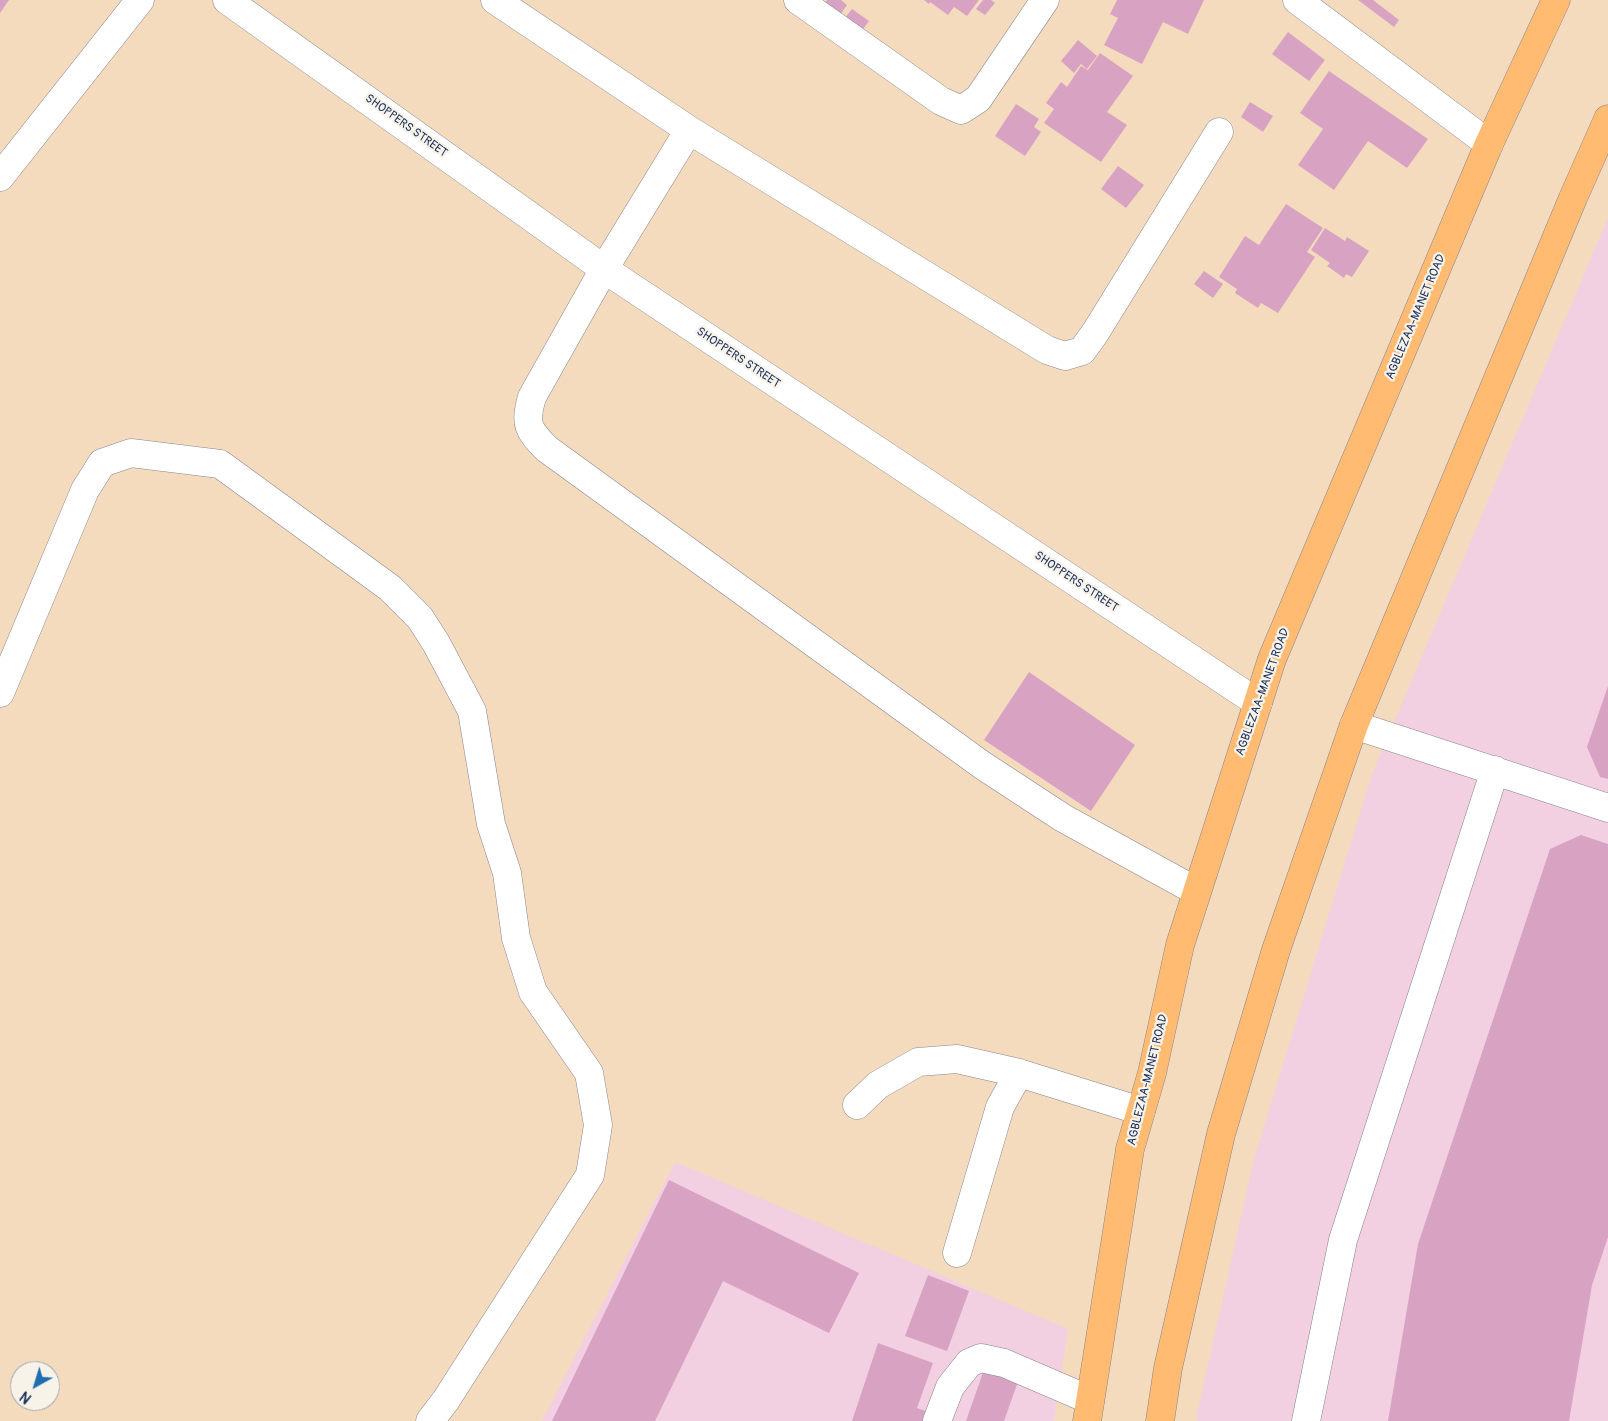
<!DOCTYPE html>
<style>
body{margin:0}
#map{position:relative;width:1608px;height:1421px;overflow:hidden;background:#f4dbbe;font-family:Pangolin,sans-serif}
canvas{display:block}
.north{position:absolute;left:10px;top:1361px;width:50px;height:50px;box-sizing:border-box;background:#f7f3e8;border:1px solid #9fa5b1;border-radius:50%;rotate:219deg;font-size:14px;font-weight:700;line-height:20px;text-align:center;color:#1b2f5e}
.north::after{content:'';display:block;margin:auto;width:18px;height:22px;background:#1f6fb2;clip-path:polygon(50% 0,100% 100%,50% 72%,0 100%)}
</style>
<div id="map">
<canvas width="1608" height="1421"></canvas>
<div class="north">N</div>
</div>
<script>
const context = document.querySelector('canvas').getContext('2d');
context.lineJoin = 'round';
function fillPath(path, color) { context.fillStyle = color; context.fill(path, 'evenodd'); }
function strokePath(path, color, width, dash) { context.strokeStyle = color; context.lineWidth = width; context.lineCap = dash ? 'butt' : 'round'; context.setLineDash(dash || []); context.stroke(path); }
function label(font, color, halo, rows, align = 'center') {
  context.font = font + ' Pangolin,sans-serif'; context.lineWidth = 4.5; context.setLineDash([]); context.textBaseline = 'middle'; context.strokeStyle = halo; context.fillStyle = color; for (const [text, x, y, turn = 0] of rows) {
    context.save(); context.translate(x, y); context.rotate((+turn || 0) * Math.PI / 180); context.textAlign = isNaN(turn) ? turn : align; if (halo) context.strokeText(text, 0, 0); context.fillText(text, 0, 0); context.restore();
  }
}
const built = new Path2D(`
 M 1608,218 L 1608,1421 L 1197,1421 L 1197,1414 L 1254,1159 L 1372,774 Z
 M 675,1162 L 1068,1329 L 1054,1421 L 542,1421 Z`);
const building = new Path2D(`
 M 0,0 L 9,0 L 0,13 Z
 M 827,0 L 841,0 L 847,5 L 840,15 L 825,3 Z
 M 924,0 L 979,0 L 967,16 L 954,7 L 948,15 L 930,2 L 929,4 Z
 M 983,0 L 991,0 L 995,3 L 985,15 L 976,9 Z
 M 1117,0 L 1204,0 L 1188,34 L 1163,22 L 1142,64 L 1104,45 L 1118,18 L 1110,14 Z
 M 1358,0 L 1373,0 L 1399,20 L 1394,27 Z
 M 852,9 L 869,21 L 861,32 L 844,19 Z
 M 1288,32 L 1325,60 L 1309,81 L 1272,54 Z
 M 1078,40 L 1097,56 L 1087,69 L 1081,64 L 1074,73 L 1061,61 Z
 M 1100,53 L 1133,76 L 1107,112 L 1127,125 L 1101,162 L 1044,123 L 1054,109 L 1046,103 L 1061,82 L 1067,87 L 1081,66 L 1088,70 Z
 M 1329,71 L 1428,139 L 1407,168 L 1368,141 L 1334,190 L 1298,165 L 1323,129 L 1300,113 Z
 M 1250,102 L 1273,116 L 1263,132 L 1241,117 Z
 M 1016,104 L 1039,119 L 1034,127 L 1041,132 L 1025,156 L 995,136 Z
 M 1118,166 L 1144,185 L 1126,208 L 1101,189 Z
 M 1286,204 L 1323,228 L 1307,252 L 1315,257 L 1278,313 L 1261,303 L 1258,308 L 1235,293 L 1237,289 L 1219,277 L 1245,236 L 1259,245 Z
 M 1325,228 L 1345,241 L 1347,237 L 1369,251 L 1352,277 L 1346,274 L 1344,278 L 1327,266 L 1330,263 L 1311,250 Z
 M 1204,271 L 1223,284 L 1213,298 L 1194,284 Z
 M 1029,672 L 1135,745 L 1091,811 L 984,740 Z
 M 1608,686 L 1608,779 L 1600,777 L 1587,747 Z
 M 1581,835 L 1608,844 L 1608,1237 L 1592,1285 L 1569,1421 L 1388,1421 L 1418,1244 L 1550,849 Z
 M 669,1180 L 859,1273 L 829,1333 L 723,1281 L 655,1421 L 552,1421 Z
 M 928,1275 L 969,1291 L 947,1351 L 905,1336 Z
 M 878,1343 L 933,1363 L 917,1408 L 954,1421 L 852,1421 Z
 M 986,1364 L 1020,1376 L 1004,1421 L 966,1421 Z`);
const minor = new Path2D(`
 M 227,0 L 604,269 L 1258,703
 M 495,0 L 689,130 L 1047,350 L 1065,356 L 1082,351 L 1095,333 L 1219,132
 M 798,0 L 941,101 L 961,110 L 978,99 L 1045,0
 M 1297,0 L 1489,144
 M 689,130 L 604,269 L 532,397 C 524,424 528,430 547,449 L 982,765 L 1063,818 L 1196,891
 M 0,177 L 140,0
 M 0,693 L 85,490 L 102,463 L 131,453 L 220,464 L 390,588 L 420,618 L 436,643 L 472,711 L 491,824 L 507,873 L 516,938 L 533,992 L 589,1073 L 598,1125 L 590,1175 L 446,1400 L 430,1421
 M 1354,725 L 1608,808
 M 857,1105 L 878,1085 L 918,1062 L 957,1059 L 1019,1073
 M 957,1253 L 1000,1107 L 1019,1073 L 1141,1111
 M 937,1421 L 950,1387 L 969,1363 L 981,1358 L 1004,1363 L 1090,1400
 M 1306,1421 L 1343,1240 L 1495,770`);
const major = new Path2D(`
 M 1087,1421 L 1130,1149 L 1152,1073 L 1180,945 L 1272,659 L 1489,144 L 1556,0
 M 1160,1421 L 1168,1368 L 1221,1134 L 1276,950 L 1354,725 L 1573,198 L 1608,119`);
const streetNames = [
 ["SHOPPERS STREET",406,126,36],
 ["AGBLEZAA-MANET ROAD",1416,317,-67],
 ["SHOPPERS STREET",738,358,34],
 ["SHOPPERS STREET",1076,582,34],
 ["AGBLEZAA-MANET ROAD",1263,692,-70],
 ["AGBLEZAA-MANET ROAD",1148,1080,-76]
];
fillPath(built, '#f2cfe1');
fillPath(building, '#d8a3c2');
strokePath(minor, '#88858e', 29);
strokePath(major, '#88858e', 29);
strokePath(minor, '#fff', 28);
strokePath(major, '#ffbb71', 28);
label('12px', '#1b2f5e', '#f7f3e8', streetNames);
</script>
